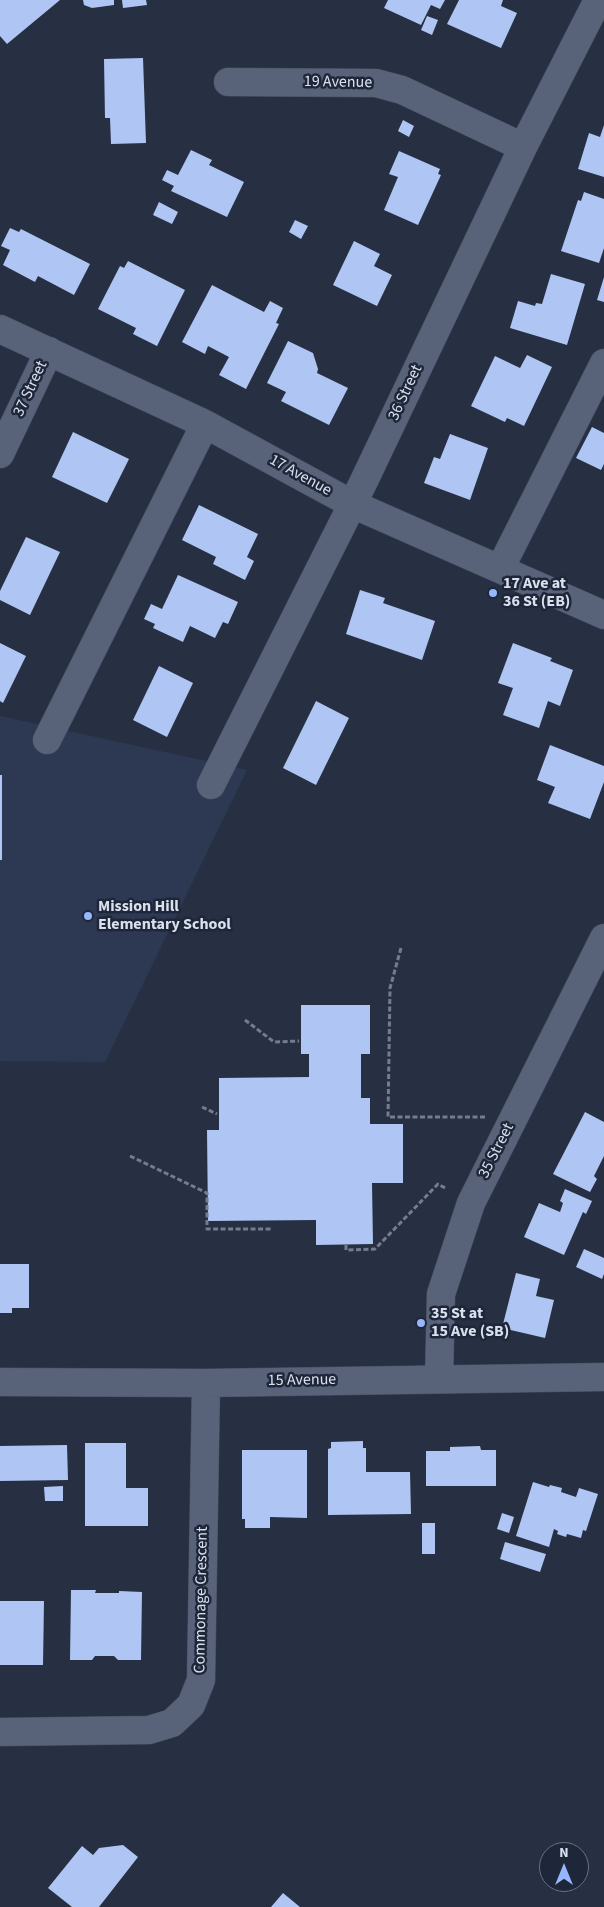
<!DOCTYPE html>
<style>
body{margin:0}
#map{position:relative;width:604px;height:1907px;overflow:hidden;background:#273043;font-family:"Source Sans 3",sans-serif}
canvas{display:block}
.north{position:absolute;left:539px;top:1842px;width:50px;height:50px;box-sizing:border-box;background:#1e2639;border:1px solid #697081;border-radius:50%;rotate:0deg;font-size:14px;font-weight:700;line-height:20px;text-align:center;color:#dae0ed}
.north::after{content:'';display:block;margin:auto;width:18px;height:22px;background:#96b6fd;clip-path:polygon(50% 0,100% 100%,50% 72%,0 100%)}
</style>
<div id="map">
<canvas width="604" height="1907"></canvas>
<div class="north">N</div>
</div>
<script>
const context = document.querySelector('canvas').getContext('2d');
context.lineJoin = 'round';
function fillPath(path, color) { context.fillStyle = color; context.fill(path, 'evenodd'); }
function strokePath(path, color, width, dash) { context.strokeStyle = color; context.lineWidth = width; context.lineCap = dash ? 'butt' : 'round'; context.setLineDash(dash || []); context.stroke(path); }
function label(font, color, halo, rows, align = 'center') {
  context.font = font + ' "Source Sans 3",sans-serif'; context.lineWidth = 5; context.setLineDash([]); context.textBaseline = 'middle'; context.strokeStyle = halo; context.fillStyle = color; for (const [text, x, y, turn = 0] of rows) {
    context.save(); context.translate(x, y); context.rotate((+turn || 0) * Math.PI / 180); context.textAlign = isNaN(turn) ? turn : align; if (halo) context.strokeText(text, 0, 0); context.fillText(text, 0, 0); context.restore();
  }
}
const built = new Path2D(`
 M 0,716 L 247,770 L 105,1062 L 0,1061 Z`);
const building = new Path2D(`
 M 0,0 L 60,0 L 7,44 L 0,36 Z
 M 83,0 L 114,0 L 114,5 L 92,8 L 84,5 Z
 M 122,0 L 146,0 L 147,5 L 123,8 Z
 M 388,0 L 445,0 L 440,9 L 431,5 L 421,25 L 384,8 Z
 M 459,0 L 503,0 L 501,6 L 517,13 L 501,48 L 447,24 Z
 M 427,16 L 438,20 L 432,35 L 421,30 Z
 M 143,58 L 146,143 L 111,144 L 110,118 L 105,118 L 104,59 Z
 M 403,120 L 414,126 L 409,137 L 398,131 Z
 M 604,125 L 604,177 L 578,169 L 589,133 L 600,137 Z
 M 191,150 L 212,160 L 209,165 L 244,182 L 227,217 L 171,191 L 174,186 L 162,180 L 167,170 L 178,175 Z
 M 399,151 L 440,169 L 438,174 L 441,175 L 418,225 L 384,210 L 398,177 L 389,174 Z
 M 584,192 L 604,199 L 604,248 L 599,263 L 561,251 L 578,200 L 581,201 Z
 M 159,202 L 178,212 L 172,224 L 153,215 Z
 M 295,220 L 308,226 L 301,239 L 289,232 Z
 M 10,228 L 19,232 L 21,229 L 90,264 L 74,295 L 38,276 L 35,282 L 3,265 L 10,250 L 1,246 Z
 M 354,241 L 380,254 L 374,266 L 392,275 L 377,306 L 333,285 Z
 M 128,261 L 185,290 L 157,346 L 133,334 L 136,328 L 98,309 L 120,266 L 124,268 Z
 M 551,274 L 585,284 L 567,345 L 510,328 L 518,301 L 535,306 L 536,303 L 542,304 Z
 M 604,277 L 604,302 L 597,300 Z
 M 212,285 L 264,312 L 270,301 L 283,308 L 276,323 L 279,324 L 246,389 L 219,375 L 229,357 L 208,346 L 205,354 L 182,342 Z
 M 288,341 L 313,353 L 318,369 L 317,373 L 348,388 L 329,425 L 281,401 L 286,392 L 267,383 Z
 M 527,355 L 552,367 L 524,426 L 507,418 L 505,422 L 471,406 L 495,356 L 520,368 Z
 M 592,427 L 604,433 L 604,464 L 601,470 L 576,458 Z
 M 73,432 L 129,459 L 107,503 L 52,477 Z
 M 450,434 L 488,448 L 470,500 L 424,483 L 434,457 L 440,459 Z
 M 199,505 L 258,534 L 247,557 L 254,561 L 245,580 L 213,564 L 216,557 L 182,540 Z
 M 26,537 L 60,552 L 30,615 L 0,600 L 0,591 Z
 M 178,575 L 238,602 L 228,624 L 223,622 L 215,638 L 190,626 L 183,642 L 153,628 L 155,624 L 144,619 L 151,604 L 162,609 Z
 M 360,590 L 385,598 L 383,603 L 435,621 L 422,660 L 346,634 Z
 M 0,643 L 26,656 L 3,703 L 0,701 Z
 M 513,643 L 552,658 L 550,661 L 573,670 L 560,706 L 548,701 L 539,728 L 503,715 L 513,688 L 498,683 Z
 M 159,666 L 193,683 L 167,737 L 133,720 Z
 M 316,701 L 349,718 L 316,785 L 283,768 Z
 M 550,745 L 604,766 L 604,782 L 590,819 L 548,803 L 555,787 L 537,780 Z
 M 0,775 L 2,775 L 2,860 L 0,860 Z
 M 301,1005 L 370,1005 L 370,1054 L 361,1054 L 361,1098 L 370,1098 L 370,1124 L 403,1124 L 403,1183 L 372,1183 L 373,1244 L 316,1245 L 316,1220 L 208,1221 L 207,1130 L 219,1130 L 219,1078 L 309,1077 L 309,1054 L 301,1054 Z
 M 585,1112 L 604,1122 L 604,1156 L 594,1176 L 597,1179 L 590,1192 L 553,1174 Z
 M 565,1189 L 592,1201 L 586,1214 L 583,1212 L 564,1255 L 524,1237 L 539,1203 L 560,1212 L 563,1203 L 560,1201 Z
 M 584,1249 L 604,1258 L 604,1274 L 602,1279 L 576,1267 Z
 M 0,1264 L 29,1264 L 29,1308 L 12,1308 L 12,1313 L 0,1313 Z
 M 516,1273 L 540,1279 L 536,1296 L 554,1300 L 545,1338 L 502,1328 Z
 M 363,1441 L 363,1448 L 366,1448 L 366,1472 L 410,1472 L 411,1514 L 328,1515 L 328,1449 L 331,1448 L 331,1442 Z
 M 85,1443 L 126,1443 L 126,1488 L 148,1488 L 148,1526 L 85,1526 Z
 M 67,1445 L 68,1480 L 0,1481 L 0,1446 Z
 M 480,1446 L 481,1450 L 496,1450 L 496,1486 L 426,1486 L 426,1451 L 450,1451 L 450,1447 Z
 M 242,1450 L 307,1450 L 307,1518 L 270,1517 L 270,1528 L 245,1528 L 245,1519 L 242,1519 Z
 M 533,1482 L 549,1487 L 550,1485 L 562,1488 L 561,1492 L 576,1497 L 579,1488 L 598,1494 L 586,1531 L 583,1530 L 581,1538 L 567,1534 L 566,1537 L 557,1534 L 558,1531 L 554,1529 L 549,1547 L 516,1536 Z
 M 63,1486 L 63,1501 L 45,1501 L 44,1487 Z
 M 502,1513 L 514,1517 L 509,1533 L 497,1529 Z
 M 422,1523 L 435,1523 L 435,1554 L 422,1554 Z
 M 505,1542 L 546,1554 L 540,1572 L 500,1559 Z
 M 71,1590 L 96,1590 L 95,1593 L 119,1593 L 119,1591 L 142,1592 L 141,1660 L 118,1660 L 114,1656 L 95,1656 L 92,1660 L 70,1660 Z
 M 0,1601 L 44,1601 L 43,1665 L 0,1665 Z
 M 123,1845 L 138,1857 L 99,1907 L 72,1907 L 48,1888 L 82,1846 L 93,1855 L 99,1848 Z
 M 283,1893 L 300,1907 L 271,1907 Z`);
const path = new Path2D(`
 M 401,948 L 390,988 L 388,1117 L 485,1117
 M 245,1020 L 274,1042 L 299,1041
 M 202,1107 L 217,1114
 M 130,1156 L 207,1193 L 207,1229 L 272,1229
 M 346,1245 L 346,1250 L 375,1249 L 438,1184 L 447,1189`);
const minor = new Path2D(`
 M 228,82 L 376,83 L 402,90 L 523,147
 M 0,329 L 205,424 L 352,504 L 604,615
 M 0,454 L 49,351
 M 500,569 L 604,363
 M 47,740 L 205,424
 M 211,785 L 363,483 L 523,147 L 598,0
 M 439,1379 L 441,1294 L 471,1203 L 604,938
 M 0,1382 L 206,1383 L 604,1377
 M 0,1732 L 149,1730 L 172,1723 L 191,1705 L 201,1680 L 206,1383`);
const markers = [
 [493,593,5,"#96b6fd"],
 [88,916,5,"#96b6fd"],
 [421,1323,5,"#96b6fd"]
];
const streetNames = [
 ["19 Avenue",338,83,1],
 ["37 Street",31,389,-65],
 ["36 Street",406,393,-65],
 ["17 Avenue",300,476,29],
 ["35 Street",497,1151,-63],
 ["15 Avenue",302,1381,-1],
 ["Commonage Crescent",202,1600,-89]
];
const poiNames = [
 ["17 Ave at",503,584],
 ["36 St (EB)",503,602],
 ["Mission Hill",98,907],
 ["Elementary School",98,925],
 ["35 St at",431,1314],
 ["15 Ave (SB)",431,1332]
];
fillPath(built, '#2d3952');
fillPath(building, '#afc5f3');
strokePath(minor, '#454c5c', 29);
strokePath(path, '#757c8d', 3, [5, 2.5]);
strokePath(minor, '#586278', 28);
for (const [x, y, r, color] of markers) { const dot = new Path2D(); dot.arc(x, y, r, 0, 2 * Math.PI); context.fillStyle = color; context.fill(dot); strokePath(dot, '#1e2639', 2); }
label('16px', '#dae0ed', '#1e2639', streetNames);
label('bold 16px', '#dae0ed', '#1e2639', poiNames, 'left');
</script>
